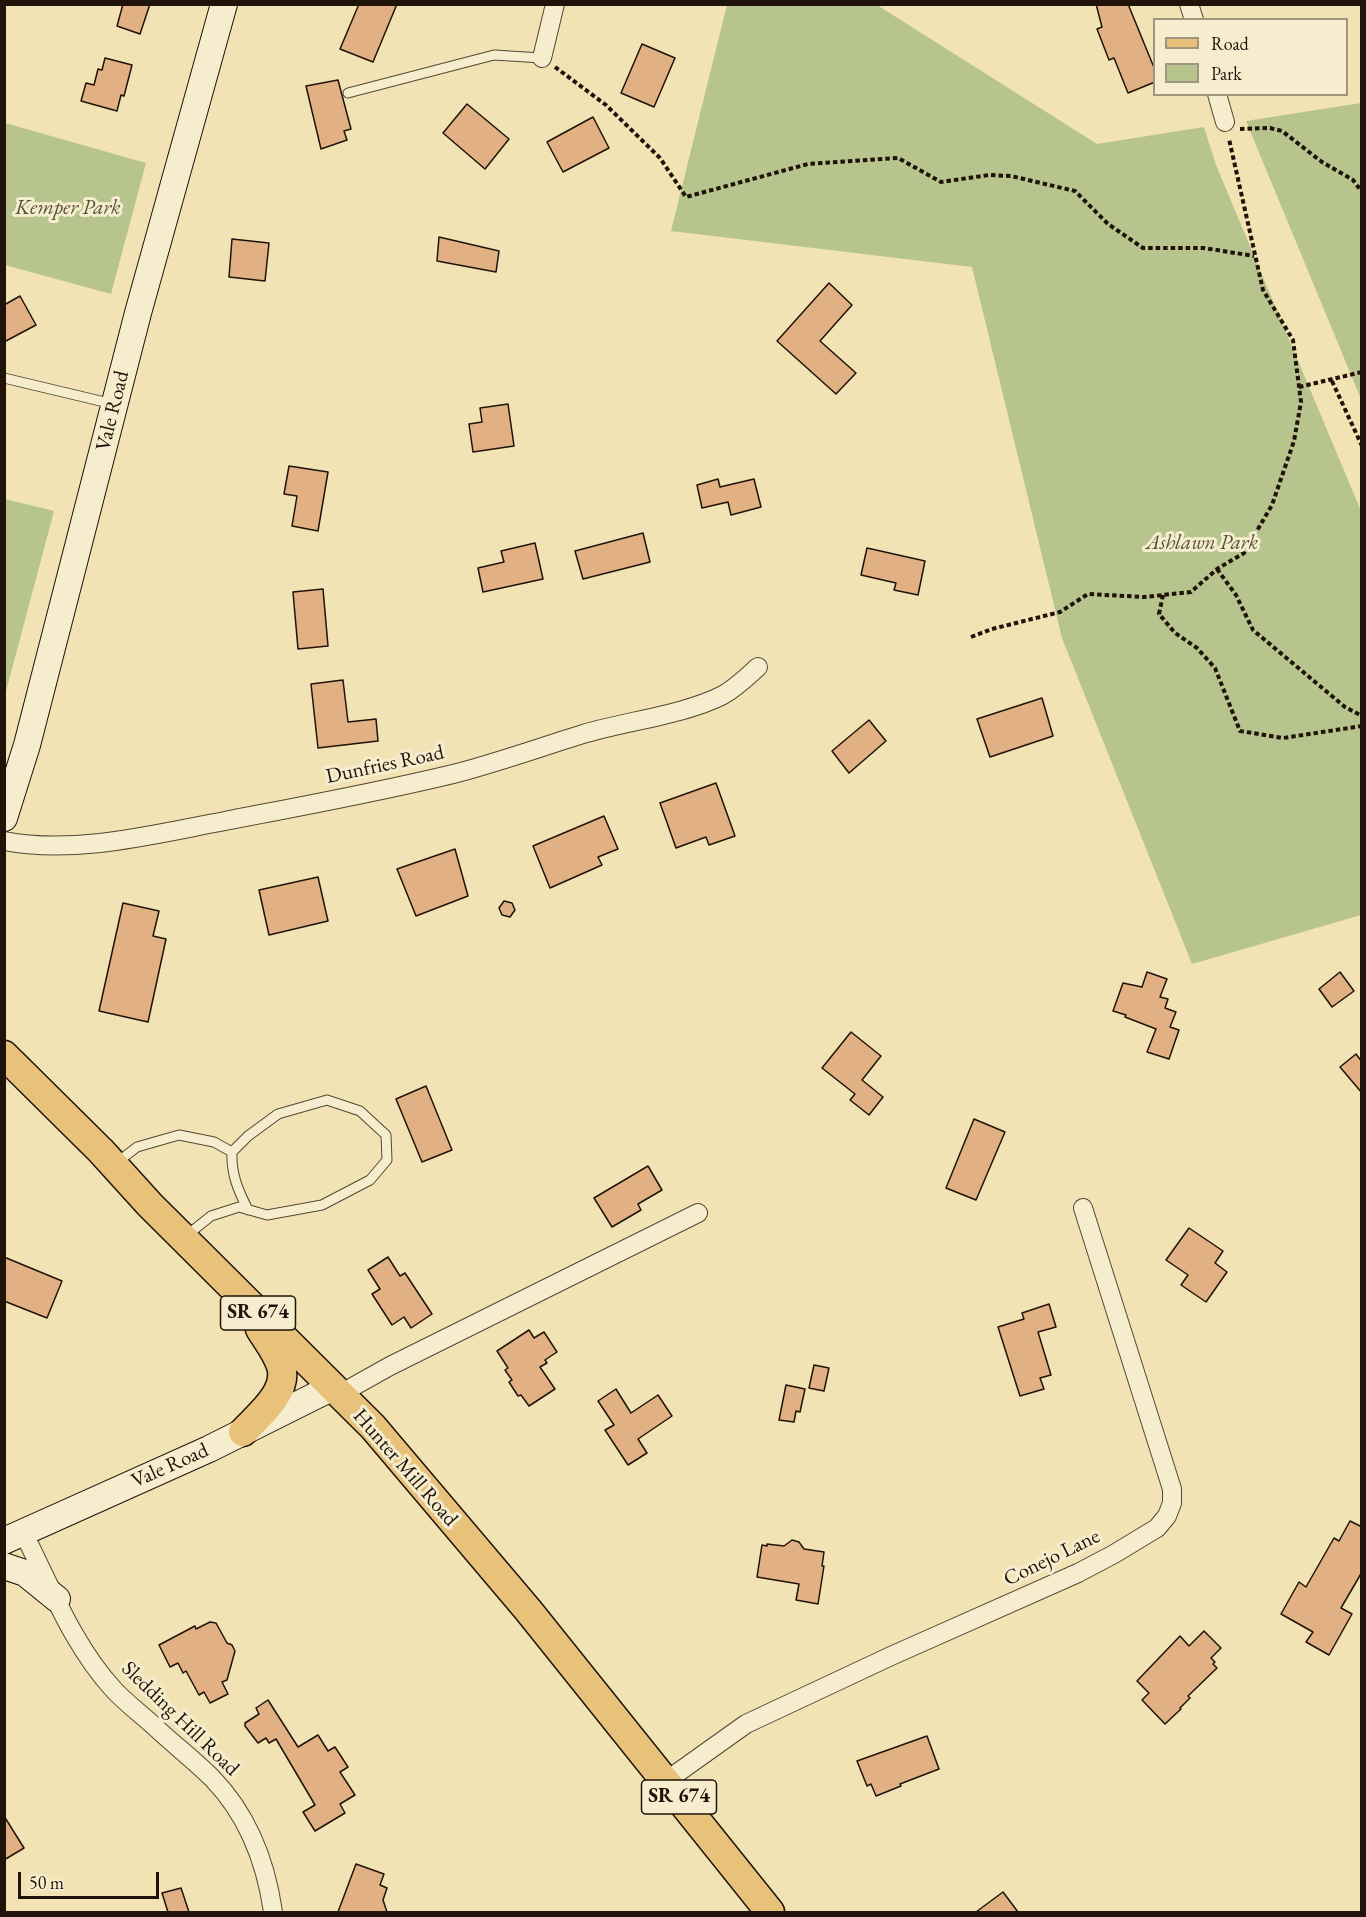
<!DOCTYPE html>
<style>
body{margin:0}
#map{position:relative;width:1366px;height:1917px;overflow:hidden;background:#f1e3b3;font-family:"EB Garamond",serif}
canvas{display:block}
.frame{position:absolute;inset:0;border:6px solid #1f130a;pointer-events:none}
.legend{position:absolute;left:1153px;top:18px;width:195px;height:78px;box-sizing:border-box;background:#f6edce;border:2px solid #a09680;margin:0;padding:8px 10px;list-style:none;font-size:18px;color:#1f130a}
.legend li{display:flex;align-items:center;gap:12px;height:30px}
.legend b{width:30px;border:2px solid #a09680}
.scale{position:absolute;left:18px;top:1872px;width:141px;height:27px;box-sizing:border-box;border:3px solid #1f130a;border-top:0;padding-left:8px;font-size:18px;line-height:21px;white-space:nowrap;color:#1f130a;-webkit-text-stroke:4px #f6edce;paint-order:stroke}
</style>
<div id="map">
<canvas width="1366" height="1917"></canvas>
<div class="frame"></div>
<ul class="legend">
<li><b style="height:8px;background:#e8c27a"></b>Road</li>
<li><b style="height:16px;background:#b8c48e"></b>Park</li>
</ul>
<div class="scale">50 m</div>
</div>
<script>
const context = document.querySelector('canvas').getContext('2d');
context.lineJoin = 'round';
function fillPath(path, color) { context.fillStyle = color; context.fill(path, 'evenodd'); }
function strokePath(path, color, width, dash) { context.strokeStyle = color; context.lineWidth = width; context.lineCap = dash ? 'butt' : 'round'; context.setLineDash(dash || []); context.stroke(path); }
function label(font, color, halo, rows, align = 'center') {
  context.font = font + ' "EB Garamond",serif'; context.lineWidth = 6; context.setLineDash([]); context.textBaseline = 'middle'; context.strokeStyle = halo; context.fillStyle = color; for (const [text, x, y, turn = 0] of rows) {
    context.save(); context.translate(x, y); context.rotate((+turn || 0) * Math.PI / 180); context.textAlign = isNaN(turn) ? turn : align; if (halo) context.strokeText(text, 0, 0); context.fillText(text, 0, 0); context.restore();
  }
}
const green = new Path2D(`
 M 727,5 L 877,5 L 1097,144 L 1204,127 L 1216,165 L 1361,511 L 1361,915 L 1192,964 L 1062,638 L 972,267 L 671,231 Z
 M 1361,103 L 1362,103 L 1361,399 L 1246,121 Z
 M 5,123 L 146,163 L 111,294 L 5,265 Z
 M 5,499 L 54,511 L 5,695 L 4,499 Z`);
const building = new Path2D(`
 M 123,4 L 150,4 L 140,34 L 117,26 Z
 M 359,4 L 397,4 L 373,62 L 340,49 Z
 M 1096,4 L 1128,4 L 1155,70 L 1155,82 L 1128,93 L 1114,58 L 1109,60 L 1097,29 L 1102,27 Z
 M 642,44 L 675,58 L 654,107 L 621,93 Z
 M 105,58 L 132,65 L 124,96 L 121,95 L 117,111 L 81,101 L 86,83 L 94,85 L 98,69 L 102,70 Z
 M 338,80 L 351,129 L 344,131 L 347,140 L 321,149 L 306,86 Z
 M 467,104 L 509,139 L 485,169 L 443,133 Z
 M 593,117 L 609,148 L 563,172 L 547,142 Z
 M 439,237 L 499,251 L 496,272 L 437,261 Z
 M 232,239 L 269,243 L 265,281 L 229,277 Z
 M 829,283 L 852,305 L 820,341 L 856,373 L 836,394 L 777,341 Z
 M 20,296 L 36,325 L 4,342 L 4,305 Z
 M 508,404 L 514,446 L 473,452 L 469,424 L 482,422 L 480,408 Z
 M 289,466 L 328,472 L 318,531 L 292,526 L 297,496 L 284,494 Z
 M 718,479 L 720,487 L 754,479 L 761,507 L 731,515 L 728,502 L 702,508 L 697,485 Z
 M 643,533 L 650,562 L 583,579 L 575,551 Z
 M 535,543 L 543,579 L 483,592 L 478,568 L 504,562 L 501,551 Z
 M 867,548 L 925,561 L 918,595 L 894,590 L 896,583 L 861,575 Z
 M 323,589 L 328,646 L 298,649 L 293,592 Z
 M 343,680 L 348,722 L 376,719 L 378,741 L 318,748 L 311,684 Z
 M 1042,698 L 1053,736 L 990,757 L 977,719 Z
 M 869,720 L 886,741 L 849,773 L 832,751 Z
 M 716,783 L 735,836 L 709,845 L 706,837 L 676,848 L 660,803 Z
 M 604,816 L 618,849 L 598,857 L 602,865 L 550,888 L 533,846 Z
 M 455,849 L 468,896 L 416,916 L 397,869 Z
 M 318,877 L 328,921 L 269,935 L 259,890 Z
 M 504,901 L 512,903 L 515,910 L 510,917 L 502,915 L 499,908 Z
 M 123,903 L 159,911 L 153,936 L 166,939 L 148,1022 L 99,1011 Z
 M 1147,972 L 1167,979 L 1160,997 L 1168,999 L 1165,1008 L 1176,1012 L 1170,1027 L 1179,1030 L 1169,1059 L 1147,1052 L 1156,1029 L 1125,1017 L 1126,1015 L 1113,1011 L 1123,983 L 1142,987 Z
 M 1340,972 L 1354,991 L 1332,1007 L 1319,989 Z
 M 851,1032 L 881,1056 L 862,1080 L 883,1097 L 869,1115 L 850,1100 L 855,1094 L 822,1068 Z
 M 1356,1054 L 1362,1062 L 1362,1093 L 1340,1067 Z
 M 426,1086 L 452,1150 L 422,1162 L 396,1099 Z
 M 974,1119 L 1005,1132 L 976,1200 L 946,1188 Z
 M 648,1166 L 662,1190 L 638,1204 L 641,1210 L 612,1227 L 594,1198 Z
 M 1189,1228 L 1223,1251 L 1215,1263 L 1227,1272 L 1206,1302 L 1181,1285 L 1188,1275 L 1166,1260 Z
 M 4,1257 L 62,1281 L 47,1318 L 4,1301 Z
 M 388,1257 L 400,1276 L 405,1273 L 432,1314 L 411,1328 L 404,1317 L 392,1325 L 372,1294 L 380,1289 L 368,1270 Z
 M 1049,1304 L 1056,1327 L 1038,1332 L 1051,1375 L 1040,1378 L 1044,1389 L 1020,1396 L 998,1327 L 1024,1319 L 1022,1313 Z
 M 529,1330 L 534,1338 L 544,1332 L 557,1352 L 545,1360 L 547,1363 L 540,1367 L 555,1389 L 529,1406 L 521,1395 L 518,1396 L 509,1382 L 512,1380 L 505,1370 L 508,1368 L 497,1351 Z
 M 814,1365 L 829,1368 L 824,1391 L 809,1388 Z
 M 786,1385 L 805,1389 L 800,1412 L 796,1411 L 794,1422 L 779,1420 Z
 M 616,1389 L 631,1413 L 658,1395 L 672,1416 L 638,1439 L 647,1453 L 628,1465 L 605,1430 L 614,1425 L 598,1401 Z
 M 1350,1521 L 1362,1527 L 1362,1572 L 1341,1608 L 1352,1614 L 1329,1655 L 1306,1642 L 1313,1632 L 1281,1614 L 1299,1582 L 1306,1587 L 1334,1538 L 1339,1541 Z
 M 792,1540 L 799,1542 L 804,1549 L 824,1552 L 822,1566 L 824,1566 L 818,1604 L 796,1600 L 799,1584 L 757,1577 L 762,1545 L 767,1546 L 767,1544 L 784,1546 Z
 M 210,1622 L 216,1623 L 227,1643 L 232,1645 L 235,1651 L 227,1680 L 222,1682 L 228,1694 L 210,1703 L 204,1692 L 199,1695 L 186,1671 L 183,1673 L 178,1663 L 170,1667 L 159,1645 L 195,1626 L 196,1629 Z
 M 1204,1631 L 1221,1648 L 1211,1658 L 1215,1662 L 1213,1664 L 1217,1668 L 1188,1696 L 1190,1698 L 1180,1708 L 1181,1709 L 1165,1724 L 1142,1700 L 1149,1693 L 1137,1681 L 1180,1636 L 1189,1646 Z
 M 268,1700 L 298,1747 L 318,1735 L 328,1751 L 335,1747 L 348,1767 L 340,1772 L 355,1795 L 340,1804 L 345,1813 L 315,1831 L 303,1812 L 315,1805 L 276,1739 L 269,1743 L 266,1738 L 258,1743 L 245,1726 L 245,1723 L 259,1714 L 256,1708 Z
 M 927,1736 L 939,1769 L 900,1784 L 901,1786 L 876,1796 L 871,1784 L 867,1786 L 857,1761 Z
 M 4,1816 L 24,1848 L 4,1860 Z
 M 356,1864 L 384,1874 L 380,1885 L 387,1888 L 383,1900 L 387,1912 L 338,1912 Z
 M 181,1888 L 189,1912 L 168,1912 L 162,1893 Z
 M 1003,1892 L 1018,1912 L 976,1912 Z`);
const path = new Path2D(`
 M 555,67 L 606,105 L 660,158 L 686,197 L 808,164 L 898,158 L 941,182 L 989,175 L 1011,176 L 1075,191 L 1108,224 L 1143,248 L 1204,248 L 1254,256
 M 1240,129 L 1270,128 L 1282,131 L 1322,162 L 1353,180 L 1362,192
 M 1332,381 L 1362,446
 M 1299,387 L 1362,372
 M 1217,569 L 1236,595 L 1253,630 L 1345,707 L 1362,716
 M 1163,595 L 1159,614 L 1175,633 L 1197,648 L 1215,668 L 1240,731 L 1283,738 L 1362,726
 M 971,637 L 992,629 L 1060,612 L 1088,594 L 1144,597 L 1191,592 L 1217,569 L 1244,553 L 1272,505 L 1294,441 L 1301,402 L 1293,340 L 1263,290 L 1229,139`);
const service = new Path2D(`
 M 348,93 L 494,55 L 542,58
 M 4,378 L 113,404
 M 232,1152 C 231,1174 238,1190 248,1210
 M 115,1164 L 137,1147 L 179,1135 L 214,1142 L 232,1152 L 248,1136 L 278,1114 L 327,1100 L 360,1111 L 386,1135 L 387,1160 L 370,1180 L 322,1205 L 267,1215 L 239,1207 L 211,1216 L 186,1236`);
const minor = new Path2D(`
 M 1189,4 L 1194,20
 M 542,58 L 555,4
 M 1217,94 L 1225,122
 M 4,841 C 75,855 155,834 225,821 C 302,806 380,792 457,773 C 499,762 541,747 583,734 C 626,721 684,715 723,695 C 736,688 747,677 758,667
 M 340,1394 L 390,1366 L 698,1213
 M 23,1532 C 50,1585 73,1646 114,1690 C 126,1703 141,1714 154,1726 C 173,1744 194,1760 212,1778 C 248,1815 266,1863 273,1912
 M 666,1781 L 746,1724 L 891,1656 L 1078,1573 L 1114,1554 L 1157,1528 L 1167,1516 L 1172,1503 L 1172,1489 L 1083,1208`);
const secondary = new Path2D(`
 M 4,818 L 27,745 L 138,313 L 224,4
 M 4,1541 L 209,1449 L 333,1387
 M 4,1566 L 25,1573 L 57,1599`);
const primary = new Path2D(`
 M 4,1055 L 101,1151 L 150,1205 L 373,1427 L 528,1610 L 770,1912
 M 243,1432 C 258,1416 289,1392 281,1366 C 277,1353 267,1340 260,1329`);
const shields = [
 [258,1313,75],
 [679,1797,75]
];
const shieldNames = [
 ["SR 674",258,1313],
 ["SR 674",679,1797]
];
const parkNames = [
 ["Kemper Park",68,208],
 ["Ashlawn Park",1202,543]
];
const streetNames = [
 ["Vale Road",113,411,-76],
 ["Dunfries Road",385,765,-12],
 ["Vale Road",170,1466,-24],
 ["Hunter Mill Road",405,1468,49],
 ["Conejo Lane",1052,1558,-26],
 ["Sledding Hill Road",180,1719,44]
];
fillPath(green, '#b8c48e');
fillPath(building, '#e1b083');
strokePath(building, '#1f130a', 1.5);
strokePath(service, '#544734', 11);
strokePath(minor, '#544734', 20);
strokePath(secondary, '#1f130a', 28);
strokePath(primary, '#1f130a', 31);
strokePath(path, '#1f130a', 4, [4.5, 3]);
strokePath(service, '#f6edce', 9);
strokePath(minor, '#f6edce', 18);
strokePath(secondary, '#f6edce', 26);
strokePath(primary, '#e8c27a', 28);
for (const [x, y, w] of shields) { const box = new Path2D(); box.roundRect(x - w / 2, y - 17, w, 34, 4.5); context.fillStyle = '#f6edce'; context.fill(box); strokePath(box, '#1f130a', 1.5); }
label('bold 20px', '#1f130a', null, shieldNames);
label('italic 21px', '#555138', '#f6edce', parkNames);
label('21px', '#1f130a', '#f6edce', streetNames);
</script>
